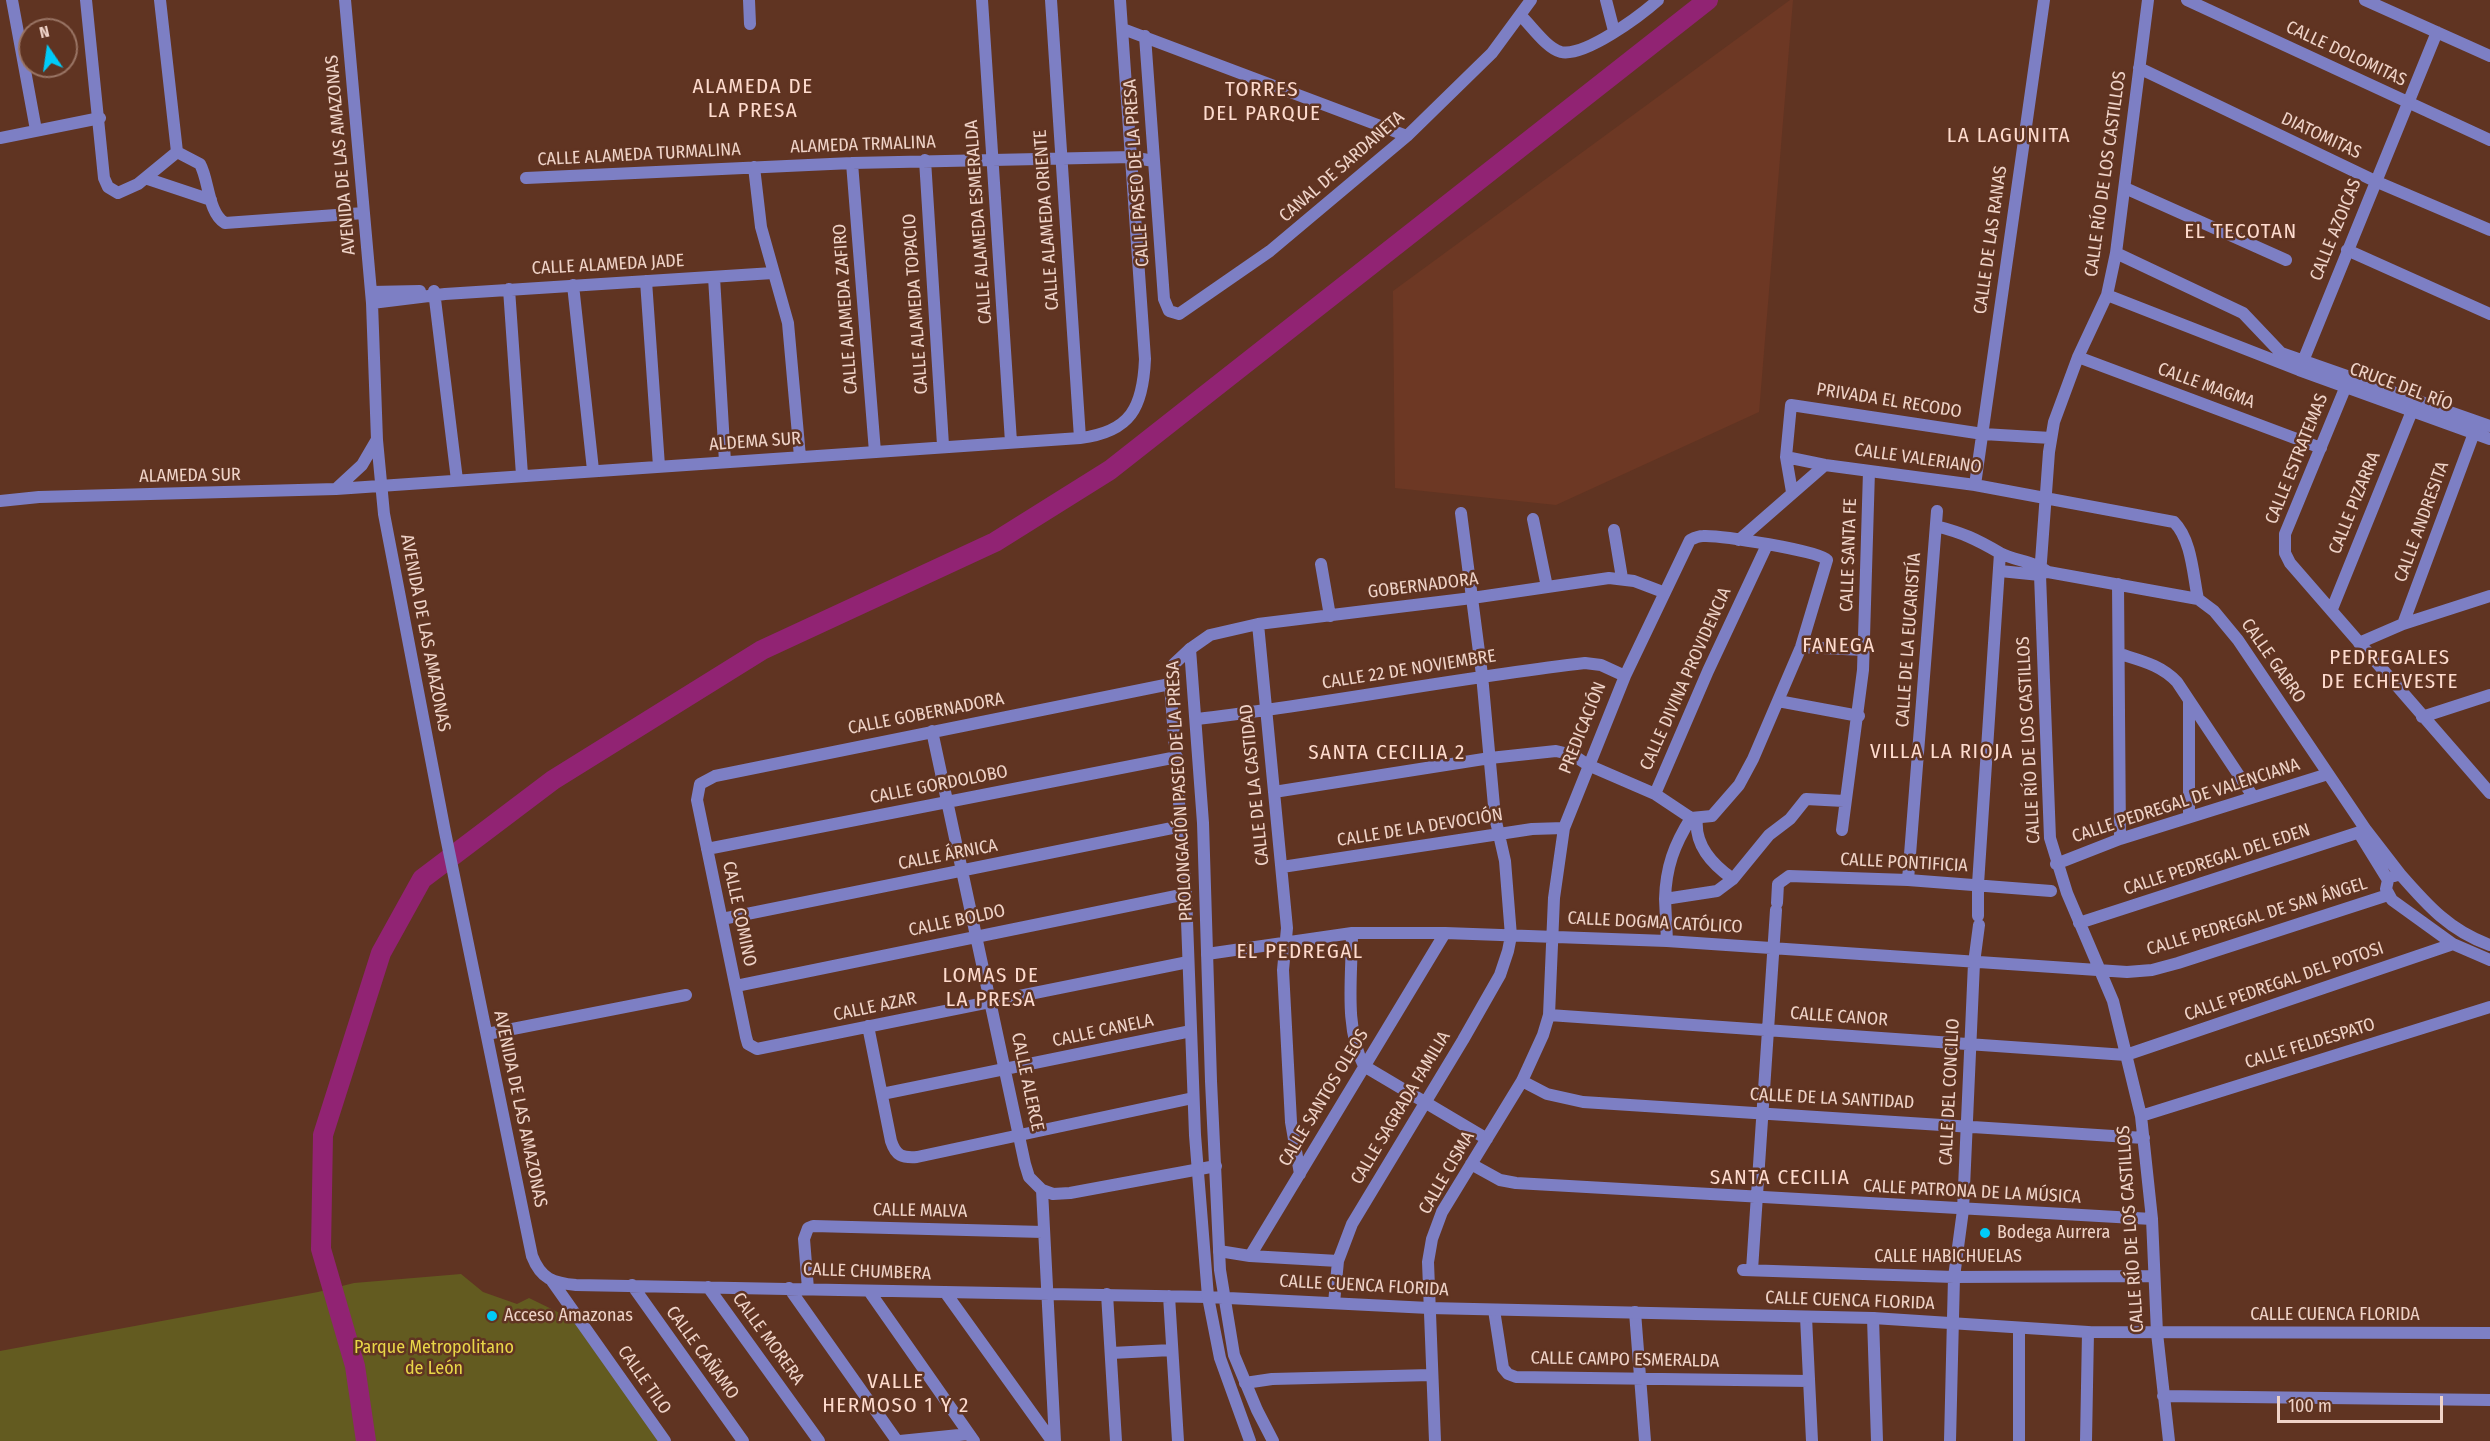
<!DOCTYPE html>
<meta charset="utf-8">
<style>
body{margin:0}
#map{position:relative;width:2490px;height:1441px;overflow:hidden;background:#603422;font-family:"Fira Sans Condensed",sans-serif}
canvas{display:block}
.north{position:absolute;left:18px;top:18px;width:60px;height:60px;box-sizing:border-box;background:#603422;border:2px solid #997464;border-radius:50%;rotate:347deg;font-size:16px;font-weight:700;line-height:24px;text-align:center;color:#efd3c8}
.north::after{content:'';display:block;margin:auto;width:21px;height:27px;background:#00cbf8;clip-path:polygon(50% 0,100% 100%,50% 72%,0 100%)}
.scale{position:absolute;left:2277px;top:1396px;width:166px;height:27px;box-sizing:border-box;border:3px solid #efd3c8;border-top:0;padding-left:8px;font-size:18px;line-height:21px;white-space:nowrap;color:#efd3c8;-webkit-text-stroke:4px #603422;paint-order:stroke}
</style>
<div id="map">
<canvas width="2490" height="1441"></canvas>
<div class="north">N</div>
<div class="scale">100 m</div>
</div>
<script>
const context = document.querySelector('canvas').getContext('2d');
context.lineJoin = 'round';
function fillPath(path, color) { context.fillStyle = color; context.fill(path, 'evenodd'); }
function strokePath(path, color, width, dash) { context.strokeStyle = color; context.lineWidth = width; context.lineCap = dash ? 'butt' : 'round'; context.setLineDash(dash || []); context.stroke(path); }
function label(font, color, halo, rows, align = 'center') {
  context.font = font + ' "Fira Sans Condensed",sans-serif'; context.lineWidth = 5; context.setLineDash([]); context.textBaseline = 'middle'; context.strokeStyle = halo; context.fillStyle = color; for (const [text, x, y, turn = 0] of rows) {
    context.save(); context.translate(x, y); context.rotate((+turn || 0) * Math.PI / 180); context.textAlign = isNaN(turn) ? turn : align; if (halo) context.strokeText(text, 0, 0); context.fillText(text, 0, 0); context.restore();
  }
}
const built = new Path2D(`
 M 1790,0 L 1793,0 L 1759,412 L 1556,505 L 1395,488 L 1393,291 Z`);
const green = new Path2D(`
 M 461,1274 L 483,1292 L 517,1304 L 529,1298 L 572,1319 L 659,1441 L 0,1441 L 0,1351 L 318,1292 L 354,1283 Z`);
const river = new Path2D(`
 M 366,1441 L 355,1366 L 321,1249 L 323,1135 L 381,953 L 422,879 L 553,780 L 762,650 L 995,542 L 1110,470 L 1708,0`);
const minor = new Path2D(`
 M 12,0 L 36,130
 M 86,0 L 104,178 L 108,187 L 118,193 L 138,184 L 177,152 L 160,0
 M 345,0 L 372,303 L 377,440 L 384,514 L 445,832 L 532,1256 C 541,1279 553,1283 576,1285 L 1208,1297
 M 749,0 L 750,24
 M 982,0 L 1011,442
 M 1051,0 L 1080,438
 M 1606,0 L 1614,31
 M 2148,0 L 2116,253 L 2107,295 L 2078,357 L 2054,422 L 2049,452 L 2040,575 L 2050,838 L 2067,893 L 2113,1001 L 2141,1116 L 2152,1219 L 2157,1333 L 2169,1441
 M 2187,0 L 2490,140
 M 2365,0 L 2490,56
 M 1520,15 C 1531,25 1546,48 1561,52 C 1585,57 1640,16 1658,0
 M 1123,29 L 1407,136
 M 1145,36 L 1164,299 L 1169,311 L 1179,314 L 1270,251 L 1407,136 L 1492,53 L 1531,0
 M 2139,68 L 2375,181 L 2490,230
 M 0,138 L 100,118
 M 177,152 L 200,164 C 209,180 208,213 225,223 L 364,213
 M 925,160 L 943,445
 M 852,163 L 875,452
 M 754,167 L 761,227 L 788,323 L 800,457
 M 145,178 L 211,200
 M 526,178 L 852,163 L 1132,157 L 1153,161
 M 2125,188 L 2286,260
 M 2347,250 L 2490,314
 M 2116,253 L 2243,313 L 2281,353 L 2490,426
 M 714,277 L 725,462
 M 646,281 L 659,466
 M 573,285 L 593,470
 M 509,289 L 522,475
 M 434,291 L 457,480
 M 371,292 L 420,291
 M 2107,295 L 2299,370 L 2490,439
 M 372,303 L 445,294 L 773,273
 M 2078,357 L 2321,448
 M 2301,366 L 2437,32
 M 2346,386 L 2285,534 L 2285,553 L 2290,563 L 2490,793
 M 1786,457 L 1825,465 L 1975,485 L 2174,522 C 2192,540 2193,576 2198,599
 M 1975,485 L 2044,0
 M 336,489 L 362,465 L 376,441
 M 1792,492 L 1786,457 L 1791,405 L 1983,434 L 2051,438
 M 0,501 L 39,497 L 336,489 L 1080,438 C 1131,432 1143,407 1145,359 L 1120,0
 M 1533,519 L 1547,587
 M 1936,526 C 1963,533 1976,539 2000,553 C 2015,561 2034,561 2048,572 L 2198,599 L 2214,611 L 2238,640 L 2366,830 L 2400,874
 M 1614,530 L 1622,578
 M 1739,540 L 1825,465
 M 1321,564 L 1330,616
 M 2000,571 L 2040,575 L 2046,572
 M 2118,584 L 2120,839
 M 2332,609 L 2412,411
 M 1258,624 L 1287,928 L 1283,970 L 1291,1122 L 1300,1174
 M 2403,624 L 2474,433
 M 2359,643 L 2403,624 L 2490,596
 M 1801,647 L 1864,650
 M 1190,649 L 1210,635 L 1258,624 L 1472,598 L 1609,578 L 1634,581 L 1663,592
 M 2120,654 C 2142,661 2161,665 2177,682 L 2252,795
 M 1170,684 L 715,776 L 700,784 L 697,800 L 746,1037 L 748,1044 L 757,1049 L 1188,962
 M 1778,701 L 1859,716
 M 2422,717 L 2490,695
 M 1197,719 C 1327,704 1455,678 1585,663 L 1601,665 L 1625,676
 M 932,731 L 1025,1164 L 1029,1177 L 1042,1190 L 1055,1441
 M 1274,792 L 1490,758 L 1556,751 L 1573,755 L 1588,765 L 1655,794 L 1691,818 L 1712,816 L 1739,785 L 1753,759 L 1801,647 L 1827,560 C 1820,551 1720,535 1703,536 C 1699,536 1694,538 1690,540 L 1625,676 L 1564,828 L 1554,898 L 1549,1015 L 1543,1035 L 1522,1081 L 1442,1212 L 1432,1239 L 1428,1262 L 1435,1441
 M 1655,794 L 1708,671 L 1767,545
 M 2189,816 L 2189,701
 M 1697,819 C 1694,846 1713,865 1733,879
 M 1842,830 L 1863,670 L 1869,471
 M 2359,833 L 2388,880 L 2386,889 L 2392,900 L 2453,944 L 2490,960
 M 707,849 L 1177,757
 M 2056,864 L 2120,839 L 2328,774
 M 1282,867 L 1532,829 L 1564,828
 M 2394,876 L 2400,874 C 2427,905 2450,931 2490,945
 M 1908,880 L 1937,511
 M 1665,899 C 1666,867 1674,845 1691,818
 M 1777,903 L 1778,884 L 1789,876 L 1908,880 L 2051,891
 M 1978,916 L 1978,884 L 2000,553
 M 722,919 L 1182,826
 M 2079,923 L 2366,830
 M 1352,933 C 1352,976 1344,1028 1364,1066 L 1487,1139
 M 1667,941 L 1665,899 L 1717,891 L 1733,879 L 1769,835 L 1790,819 L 1806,799 L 1844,801
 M 1207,954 L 1352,933 L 1445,933 L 1667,941 L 2127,972 L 2152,970 L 2178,963 L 2388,895
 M 736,986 L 1186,894
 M 1549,1015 L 2126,1055 L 2453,944
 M 868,1026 L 891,1141 C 896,1156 902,1158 917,1157 L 1193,1098
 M 487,1034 L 686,995
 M 1522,1081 L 1547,1094 L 1583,1102 L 2144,1138
 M 882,1094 L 1191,1031
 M 2141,1116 L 2490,1007
 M 1471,1164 L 1500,1180 L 1516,1183 L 2152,1219
 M 1042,1190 L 1053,1194 L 1070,1193 L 1216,1166
 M 1219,1251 L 1250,1256 L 1445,933
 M 1250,1256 L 1338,1261
 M 1743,1270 L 1954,1277 L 2153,1276
 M 1752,1270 L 1776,910
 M 552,1281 L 665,1441
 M 632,1285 L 743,1441
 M 708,1287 L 819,1441
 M 789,1288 L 897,1441
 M 808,1289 L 804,1239 L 808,1228 L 813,1226 L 1043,1232
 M 869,1291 L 974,1441
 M 945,1292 L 1052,1441
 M 1107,1294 L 1116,1441
 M 1169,1296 L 1178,1441
 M 1334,1303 L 1338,1261 L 1352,1224 L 1463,1040 L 1500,975 L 1508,951 L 1511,936 L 1505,861 L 1495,817 L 1482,675 L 1461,513
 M 1494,1310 L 1503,1368 L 1508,1374 L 1516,1377 L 1809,1381
 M 1635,1312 L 1645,1441
 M 1806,1317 L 1812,1441
 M 1873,1318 L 1877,1441
 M 1111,1353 L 1172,1350
 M 1245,1383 L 1272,1379 L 1431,1375
 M 2163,1396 L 2490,1400
 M 900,1441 L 969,1434
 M 1950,1441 L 1954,1277 L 1963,1210 L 1974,963 L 1979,925
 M 2019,1441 L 2019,1328
 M 2086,1441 L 2088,1332`);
const tertiary = new Path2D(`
 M 1190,649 L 1174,664 L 1170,684 L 1186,894 L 1195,1135 L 1208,1297 L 1220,1358 L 1250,1441
 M 1190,649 L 1203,823 L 1211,1081 L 1220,1270 L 1234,1355 L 1257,1410 L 1273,1441
 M 1208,1297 L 1429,1308 L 1873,1318 L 2088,1332 L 2490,1333`);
const markers = [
 [1985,1233,6,"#00cbf8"],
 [492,1316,6,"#00cbf8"]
];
const streetNames = [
 ["CALLE DOLOMITAS",2346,54,25],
 ["DIATOMITAS",2321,136,25],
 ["ALAMEDA TRMALINA",863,145,-2],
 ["AVENIDA DE LAS AMAZONAS",341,155,-95],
 ["CALLE ALAMEDA TURMALINA",639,155,-3],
 ["CANAL DE SARDANETA",1342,167,-41],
 ["CALLE PASEO DE LA PRESA",1137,173,-94],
 ["CALLE RÍO DE LOS CASTILLOS",2106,174,-82],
 ["CALLE ALAMEDA ORIENTE",1047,220,-94],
 ["CALLE ALAMEDA ESMERALDA",979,222,-94],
 ["CALLE AZOICAS",2336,230,-68],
 ["CALLE DE LAS RANAS",1991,240,-82],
 ["CALLE ALAMEDA JADE",608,265,-3],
 ["CALLE ALAMEDA TOPACIO",916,304,-94],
 ["CALLE ALAMEDA ZAFIRO",846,309,-94],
 ["CALLE MAGMA",2206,386,20],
 ["CRUCE DEL RÍO",2401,387,20],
 ["PRIVADA EL RECODO",1889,401,9],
 ["ALDEMA SUR",755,442,-4],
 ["CALLE VALERIANO",1918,459,8],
 ["CALLE ESTRATEMAS",2297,459,-68],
 ["ALAMEDA SUR",190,476,-1],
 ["CALLE PIZARRA",2355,503,-68],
 ["CALLE ANDRESITA",2422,522,-70],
 ["CALLE SANTA FE",1849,555,-88],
 ["GOBERNADORA",1423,586,-7],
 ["AVENIDA DE LAS AMAZONAS",425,633,79],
 ["CALLE DE LA EUCARISTÍA",1909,640,-86],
 ["CALLE GABRO",2273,661,55],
 ["CALLE 22 DE NOVIEMBRE",1409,670,-9],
 ["CALLE DIVINA PROVIDENCIA",1686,679,-66],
 ["CALLE GOBERNADORA",926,714,-11],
 ["PREDICACIÓN",1583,728,-68],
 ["CALLE RÍO DE LOS CASTILLOS",2029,740,-93],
 ["CALLE GORDOLOBO",939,785,-11],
 ["CALLE DE LA CASTIDAD",1255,785,-96],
 ["PROLONGACIÓN PASEO DE LA PRESA",1180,791,-93],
 ["CALLE PEDREGAL DE VALENCIANA",2186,801,-18],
 ["CALLE DE LA DEVOCIÓN",1420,828,-9],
 ["CALLE ÁRNICA",948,855,-11],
 ["CALLE PEDREGAL DEL EDEN",2217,860,-18],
 ["CALLE PONTIFICIA",1904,863,3],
 ["CALLE COMINO",739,914,78],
 ["CALLE PEDREGAL DE SAN ÁNGEL",2257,917,-17],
 ["CALLE BOLDO",957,921,-12],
 ["CALLE DOGMA CATÓLICO",1655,923,3],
 ["CALLE PEDREGAL DEL POTOSI",2284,982,-19],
 ["CALLE AZAR",875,1007,-12],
 ["CALLE CANOR",1839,1017,4],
 ["CALLE CANELA",1103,1031,-12],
 ["CALLE FELDESPATO",2310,1044,-17],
 ["CALLE ALERCE",1027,1082,78],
 ["CALLE DEL CONCILIO",1950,1092,-87],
 ["CALLE SANTOS OLEOS",1324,1098,-59],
 ["CALLE DE LA SANTIDAD",1832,1099,3],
 ["CALLE SAGRADA FAMILIA",1401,1108,-59],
 ["AVENIDA DE LAS AMAZONAS",520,1109,78],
 ["CALLE CISMA",1447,1173,-60],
 ["CALLE PATRONA DE LA MÚSICA",1972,1192,3],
 ["CALLE MALVA",920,1211,1],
 ["CALLE RÍO DE LOS CASTILLOS",2131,1229,-94],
 ["CALLE HABICHUELAS",1948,1257],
 ["CALLE CHUMBERA",867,1272,2],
 ["CALLE CUENCA FLORIDA",1364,1286,3],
 ["CALLE CUENCA FLORIDA",1850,1301,2],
 ["CALLE CUENCA FLORIDA",2335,1315],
 ["CALLE MORERA",768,1339,54],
 ["CALLE CAÑAMO",702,1353,54],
 ["CALLE CAMPO ESMERALDA",1625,1360,1],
 ["CALLE TILO",644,1380,55]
];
const poiNames = [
 ["Bodega Aurrera",1997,1233],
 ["Acceso Amazonas",504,1316]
];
const parkNames = [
 ["Parque Metropolitano",434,1348],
 ["de León",434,1369]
];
const quarterNames = [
 ["ALAMEDA DE",753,87],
 ["LA PRESA",753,111],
 ["TORRES",1262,90],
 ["DEL PARQUE",1262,114],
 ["LA LAGUNITA",2009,136],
 ["EL TECOTAN",2241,232],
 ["FANEGA",1839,646],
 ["PEDREGALES",2390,658],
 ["DE ECHEVESTE",2390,682],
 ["VILLA LA RIOJA",1942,752],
 ["SANTA CECILIA 2",1387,753],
 ["EL PEDREGAL",1300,952],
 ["LOMAS DE",991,976],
 ["LA PRESA",991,1000],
 ["SANTA CECILIA",1780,1178],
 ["VALLE",896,1382],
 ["HERMOSO 1 Y 2",896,1406]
];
fillPath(built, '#6d3824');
fillPath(green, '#635b20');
strokePath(river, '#912373', 20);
strokePath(minor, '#7d7fc4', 12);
strokePath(tertiary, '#7d7fc4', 12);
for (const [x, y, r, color] of markers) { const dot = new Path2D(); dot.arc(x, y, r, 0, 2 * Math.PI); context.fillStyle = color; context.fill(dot); strokePath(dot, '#603422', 2); }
label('18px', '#efd3c8', '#603422', streetNames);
label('18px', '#efd3c8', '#603422', poiNames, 'left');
label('18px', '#e9d748', '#603422', parkNames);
context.letterSpacing = '1.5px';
label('21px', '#fedbce', '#603422', quarterNames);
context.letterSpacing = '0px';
</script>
